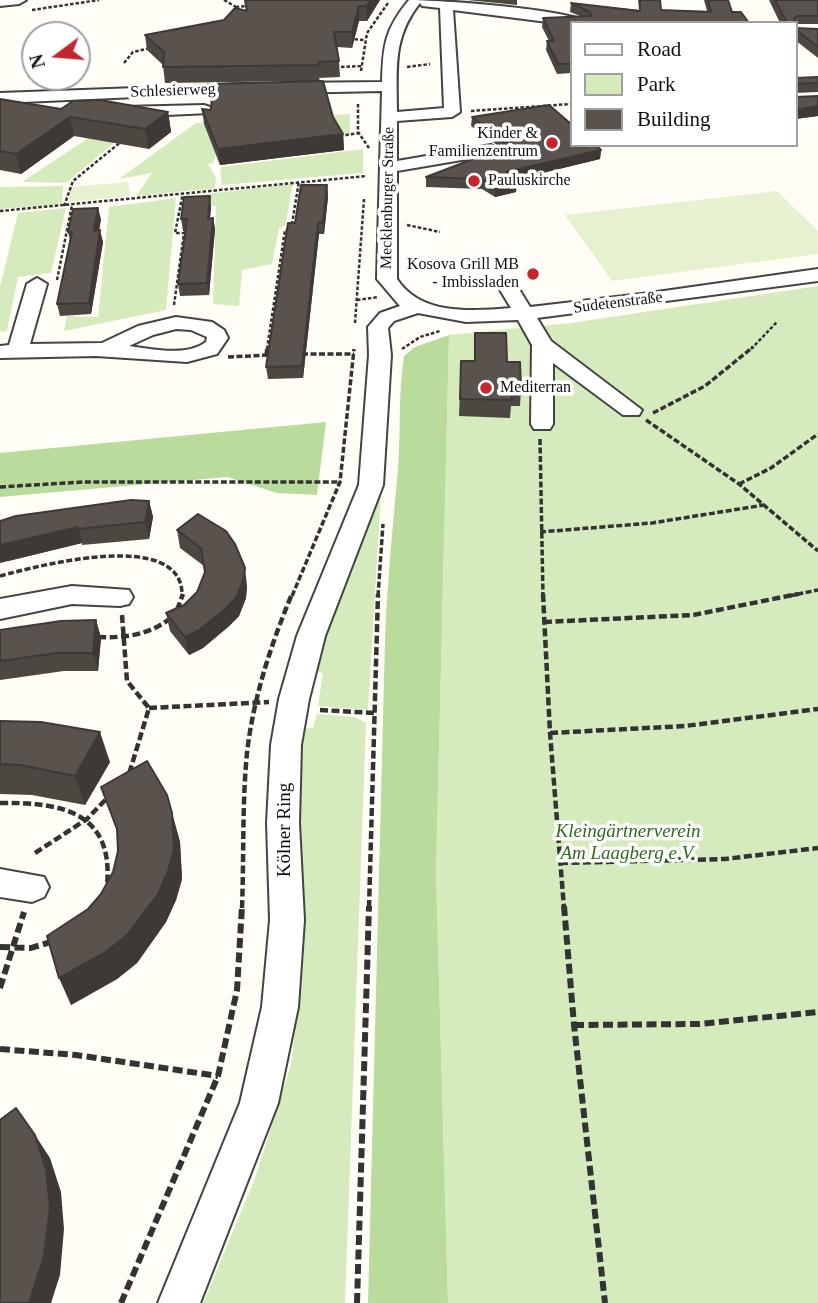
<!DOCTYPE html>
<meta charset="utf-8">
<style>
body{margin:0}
#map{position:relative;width:818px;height:1303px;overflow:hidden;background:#fffdf5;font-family:"Times New Roman",serif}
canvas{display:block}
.legend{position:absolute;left:570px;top:21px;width:228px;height:126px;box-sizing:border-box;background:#fff;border:2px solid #a0a0a0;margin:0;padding:9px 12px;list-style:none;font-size:21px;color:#111}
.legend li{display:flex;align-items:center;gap:14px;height:35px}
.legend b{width:35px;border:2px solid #a0a0a0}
.north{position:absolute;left:21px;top:21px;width:70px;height:70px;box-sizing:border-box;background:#fff;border:2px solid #a0a0a0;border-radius:50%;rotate:254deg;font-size:19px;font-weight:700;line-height:28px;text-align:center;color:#111}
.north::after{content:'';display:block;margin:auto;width:24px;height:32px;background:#c4262e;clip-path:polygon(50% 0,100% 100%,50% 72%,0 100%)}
</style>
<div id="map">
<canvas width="818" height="1303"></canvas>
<ul class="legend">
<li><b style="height:9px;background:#fff"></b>Road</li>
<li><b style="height:19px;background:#d5ebbd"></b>Park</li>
<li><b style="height:19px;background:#5a524d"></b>Building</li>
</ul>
<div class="north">N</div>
</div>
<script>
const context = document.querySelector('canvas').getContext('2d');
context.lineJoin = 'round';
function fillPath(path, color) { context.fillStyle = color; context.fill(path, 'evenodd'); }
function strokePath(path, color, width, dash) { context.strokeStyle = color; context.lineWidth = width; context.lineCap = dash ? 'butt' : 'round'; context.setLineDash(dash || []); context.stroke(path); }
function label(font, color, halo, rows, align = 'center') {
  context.font = font + ' "Times New Roman",serif'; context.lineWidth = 7; context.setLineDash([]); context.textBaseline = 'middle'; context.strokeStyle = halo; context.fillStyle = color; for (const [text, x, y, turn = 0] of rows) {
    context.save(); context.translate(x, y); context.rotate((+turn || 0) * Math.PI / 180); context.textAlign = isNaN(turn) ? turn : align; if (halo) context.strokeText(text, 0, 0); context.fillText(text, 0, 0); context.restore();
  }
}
const green = new Path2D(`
 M 350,114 L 350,134 L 217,152 L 213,163 L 208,164 L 216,178 L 215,188 L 136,196 L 152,173 L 119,179 L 196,123 Z
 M 141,120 L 66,183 L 22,182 L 114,121 Z
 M 363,149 L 363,173 L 222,185 L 220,167 Z
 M 293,184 L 285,226 L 279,229 L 272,264 L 242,270 L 239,306 L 213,304 L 216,206 L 188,205 L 189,196 Z
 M 63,186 L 62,204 L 0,209 L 0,187 Z
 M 176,198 L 166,310 L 64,331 L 67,316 L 98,317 L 109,207 Z
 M 66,208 L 51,273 L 18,277 L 7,331 L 0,332 L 0,287 L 18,213 Z
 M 818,286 L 818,1303 L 448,1303 L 436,873 L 449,335 L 571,323 Z
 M 381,494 L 368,710 L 318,706 L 323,673 L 315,672 L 320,650 Z
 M 317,714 L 355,717 L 366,723 L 345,1303 L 203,1303 L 254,1181 L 291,1065 L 303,960 L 300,783 L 304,728 L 313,728 Z`);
const forest = new Path2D(`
 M 449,335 L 436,873 L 448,1303 L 368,1303 L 385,640 C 387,583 393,526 398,468 C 401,431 398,393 404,356 L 415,347 Z
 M 326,422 L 317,495 L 277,493 L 227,477 L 0,497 L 0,453 Z`);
const pitch = new Path2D(`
 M 128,182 L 130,196 L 70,202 L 69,187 Z
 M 777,191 L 818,231 L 818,254 L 612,281 L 565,215 Z`);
const pathFar3 = new Path2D(`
 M 224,0 L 236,7
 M 32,10 L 99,0
 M 233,12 L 236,7 L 249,6
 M 349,39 L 365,40
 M 124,63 L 133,52 L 150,48
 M 341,67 L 361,66
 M 407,67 L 430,64
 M 361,71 L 367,33 L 388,3
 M 358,104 L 358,132 L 369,148
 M 471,111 L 571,104
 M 340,136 L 359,133
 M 64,206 L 73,181 L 122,141
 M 0,211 L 367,176
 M 407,225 L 440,232
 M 57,280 L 72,205
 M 357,300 L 378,297
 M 174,305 L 184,233 L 175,233 L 183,193
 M 355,323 L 364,199
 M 267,349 L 285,230 L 291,230 L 299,181
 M 402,349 L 420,337 L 440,331
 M 751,349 L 777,322`);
const pathFar2 = new Path2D(`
 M 302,354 L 354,354
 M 266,355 L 267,347
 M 228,357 L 269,355
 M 653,413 L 705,386 L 753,347
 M 646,420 L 739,484 L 818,551
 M 540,439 L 543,596
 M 739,484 L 771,468 L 818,434
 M 0,487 L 83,482 L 341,482
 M 540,532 L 652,523 L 764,505
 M 0,576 C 37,566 184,527 182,596
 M 292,596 L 340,482 L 354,349
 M 378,596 L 383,524
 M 789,596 L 818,590`);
const pathFar1 = new Path2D(`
 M 543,594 L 550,733 L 564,908
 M 177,610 L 183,594
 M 122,615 L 127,681 L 149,708 L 129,774
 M 544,622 L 693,615 L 798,594
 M 98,637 C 126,638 150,635 172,617
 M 149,708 L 269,702
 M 320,710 L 375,713
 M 550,733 L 685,726 L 818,709
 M 0,803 C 62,802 114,812 107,886
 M 35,853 L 87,819 L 109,796
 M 560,863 L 725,859 L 818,848
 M 242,908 C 244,857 242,804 247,753 C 253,699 271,644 292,594
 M 369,908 L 378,594`);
const path = new Path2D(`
 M 564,906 L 574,1025 L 605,1303
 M 0,947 L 31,948 L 54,941
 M 0,988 L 24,912
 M 574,1025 L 699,1024 L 818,1012
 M 0,1049 L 76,1055 L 218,1076
 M 121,1303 L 218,1076 L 237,990 L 242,906
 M 357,1303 L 369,906`);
const minor = new Path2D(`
 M 0,0 L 26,0 L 19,4 L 0,6 Z
 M 409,0 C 437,0 570,9 588,23 L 571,23 L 571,25 L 453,10 L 460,112 L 452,117 L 397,121 L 397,161 L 491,145 L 499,150 L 491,155 L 397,171 L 397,279 C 421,316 472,311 511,308 L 497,285 L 507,279 L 514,281 L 530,307 L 650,293 L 818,269 L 818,281 L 537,318 L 551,341 L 642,410 L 639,415 L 623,415 L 553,363 L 553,424 L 550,429 L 534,429 L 531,424 L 532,345 L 518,320 L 466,322 L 418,313 L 394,321 L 388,328 L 391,355 L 383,485 L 325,636 L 309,699 L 301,745 L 299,823 L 304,920 L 298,1007 L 278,1103 L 200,1303 L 158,1303 L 240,1103 L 262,1007 L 270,920 L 267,823 L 271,745 L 279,699 L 297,636 L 359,485 L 369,355 L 368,327 L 380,313 L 400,306 L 377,279 L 382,91 L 287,93 L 279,88 L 287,83 L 382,82 C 383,45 385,29 409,0 ZM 420,3 L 422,6 L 440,8 L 444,108 L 397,112 C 397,69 392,38 420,3 Z
 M 246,84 L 251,86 L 254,89 L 251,92 L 0,103 L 0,93 Z
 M 204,105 L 210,107 L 212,110 L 210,113 L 123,117 L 115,112 L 123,107 Z
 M 37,278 L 47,284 L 30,344 L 102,343 L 138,326 L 176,317 L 212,322 L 224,330 L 228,338 L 217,354 L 187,362 L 96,356 L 0,358 L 0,346 L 9,345 L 27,284 ZM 176,329 L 191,330 L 207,337 L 206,342 C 186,357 152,349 129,346 L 153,335 Z
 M 72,586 L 129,590 L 133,597 L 129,604 L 120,606 L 72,604 L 0,619 L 0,599 Z
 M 0,869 L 44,877 L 49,887 L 44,897 L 32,902 L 0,897 Z`);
const wall = new Path2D(`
 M 245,0 L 380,0 L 367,21 L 359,21 L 352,48 L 337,47 L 339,61 L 340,77 L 319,78 L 333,117 L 343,134 L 344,150 L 220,165 L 204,124 L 202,109 L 211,110 L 212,103 L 210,99 L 208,84 L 303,81 L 165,83 L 163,65 L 147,50 L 145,35 L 224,20 L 246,11 Z
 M 467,0 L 517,0 L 517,5 Z
 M 638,0 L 660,0 L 661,10 L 707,11 L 704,0 L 728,0 L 732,12 L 571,23 L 571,73 L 557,74 L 546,50 L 547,41 L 549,41 L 542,27 L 543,18 L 580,16 L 570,12 L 571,3 L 639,10 Z
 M 769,0 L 818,0 L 818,24 L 795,24 L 795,23 L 780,23 Z
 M 795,28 L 818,29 L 818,58 L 795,40 Z
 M 818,77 L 818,92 L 795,93 L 795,97 L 818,96 L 818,116 L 795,119 L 795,78 Z
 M 0,99 L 61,109 L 168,112 L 171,132 L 149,149 L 74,136 L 21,174 L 0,170 Z
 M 472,117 L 601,150 L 600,159 L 514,180 L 517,182 L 516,192 L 495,197 L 482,189 L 426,187 L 426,177 L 501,148 L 471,126 Z
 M 327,185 L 328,197 L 324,234 L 319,234 L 303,378 L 268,379 L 266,367 L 295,223 Z
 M 211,207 L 210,218 L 213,218 L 215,229 L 209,295 L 180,296 L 178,284 L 185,231 L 183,231 L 181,219 Z
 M 101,219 L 99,231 L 103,242 L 91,314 L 60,316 L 57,304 L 70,240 L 68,232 Z
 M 475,333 L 507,362 L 521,389 L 520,406 L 511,406 L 510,418 L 459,416 L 461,361 L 474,361 Z
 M 149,501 L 153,517 L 149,539 L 82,545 L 82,543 L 8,561 L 0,521 Z
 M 198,514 L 247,586 L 246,598 L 239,616 L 228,627 L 203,648 L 189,655 L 170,631 L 166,613 L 184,605 L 197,592 L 205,572 L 204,566 L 180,548 L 177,530 Z
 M 96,620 L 101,638 L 98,671 L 64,671 L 0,680 L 0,630 Z
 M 0,721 L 110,762 L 85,805 L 32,795 L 0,794 Z
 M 101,787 L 172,813 L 180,842 L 182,879 L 176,900 L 166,922 L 137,963 L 117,979 L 71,1005 L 88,909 L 101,894 L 113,872 L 118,851 L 118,834 Z`);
const shadedWall = new Path2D(`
 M 371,0 L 380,0 L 367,21 L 366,6 Z
 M 359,6 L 359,21 L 352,48 L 352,32 Z
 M 818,106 L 818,116 L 795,119 L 795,110 Z
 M 168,112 L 171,132 L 149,149 L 145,129 Z
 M 70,117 L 74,136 L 21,174 L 16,154 Z
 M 343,134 L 344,150 L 220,165 L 218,149 Z
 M 601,150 L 600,159 L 505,182 L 506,172 Z
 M 517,182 L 516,192 L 495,197 L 495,188 Z
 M 327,185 L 328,197 L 324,234 L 323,223 Z
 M 210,196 L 211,207 L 209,230 L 208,219 Z
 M 98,208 L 101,219 L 97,242 L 94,231 Z
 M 213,218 L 215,229 L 209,295 L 207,283 Z
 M 318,223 L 319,234 L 303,378 L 302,366 Z
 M 100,230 L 103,242 L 91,314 L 89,303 Z
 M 149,501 L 153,517 L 149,539 L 145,522 Z
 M 78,527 L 82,543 L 0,563 L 0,545 Z
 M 245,568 L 247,586 L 246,598 L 239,616 L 228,627 L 203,648 L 189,655 L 185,637 Z
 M 96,620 L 101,638 L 98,671 L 93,653 Z
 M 100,732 L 110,762 L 85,805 L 75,776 Z
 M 172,813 L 180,842 L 182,879 L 176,900 L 166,922 L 137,963 L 117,979 L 71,1005 L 59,978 Z
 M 35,1135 L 50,1158 L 61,1192 L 64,1229 L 60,1275 L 51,1303 L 29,1303 Z`);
const building = new Path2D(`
 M 245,0 L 371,0 L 366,6 L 359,6 L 352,32 L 334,32 L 339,61 L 318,62 L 319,65 L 163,67 L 164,52 L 145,35 L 224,20 L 235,8 L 247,11 Z
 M 640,0 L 660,0 L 661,10 L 711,12 L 708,0 L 728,0 L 732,12 L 741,12 L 749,23 L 571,23 L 571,64 L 558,64 L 547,41 L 554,41 L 543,18 L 591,16 L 590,12 L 571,3 L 640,11 Z
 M 775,0 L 818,0 L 818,16 L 797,16 L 794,18 L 795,23 L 787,23 Z
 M 795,28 L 818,29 L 818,47 L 795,29 Z
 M 818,77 L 818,83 L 795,84 L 795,97 L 818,96 L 818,106 L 795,110 L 795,78 Z
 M 323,81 L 333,117 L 343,134 L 218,149 L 202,109 L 211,110 L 212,94 L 208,84 Z
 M 0,99 L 61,109 L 73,101 L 100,100 L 168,112 L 145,129 L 70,117 L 16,154 L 0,151 Z
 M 549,105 L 571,124 L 571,145 L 596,145 L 601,150 L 506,172 L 517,182 L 495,188 L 482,179 L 426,177 L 510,145 L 472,117 Z
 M 301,185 L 327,185 L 323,223 L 318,223 L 302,366 L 266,367 L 288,223 L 295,223 Z
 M 210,196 L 208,219 L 213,218 L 207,283 L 178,284 L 187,219 L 181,219 L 184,197 Z
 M 98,208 L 94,231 L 100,230 L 89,303 L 57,304 L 72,232 L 68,232 L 73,209 Z
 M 475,333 L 506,333 L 507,362 L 520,362 L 521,389 L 511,388 L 512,400 L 460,399 L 461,361 L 475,361 Z
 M 131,500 L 149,501 L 145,522 L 78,529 L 78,527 L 0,545 L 0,521 L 16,516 Z
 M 198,514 L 226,531 L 235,544 L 245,568 L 243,580 L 236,598 L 225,609 L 199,630 L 185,637 L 166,613 L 184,605 L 197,592 L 205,572 L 201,548 L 177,530 Z
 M 96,620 L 93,653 L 58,653 L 0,661 L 0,630 L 61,621 Z
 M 0,721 L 41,722 L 100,732 L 75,776 L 20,765 L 0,764 Z
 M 147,761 L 167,795 L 172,813 L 174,850 L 168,871 L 158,894 L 127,935 L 106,952 L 59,978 L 47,936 L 88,909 L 101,894 L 113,872 L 118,851 L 117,829 L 101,787 Z
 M 16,1108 L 35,1135 L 46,1170 L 50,1208 L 44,1256 L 29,1303 L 0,1303 L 0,1120 Z`);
const markers = [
 [552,143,7,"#c4262e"],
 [474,181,7,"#c4262e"],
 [533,274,7,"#c4262e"],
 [486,388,7,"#c4262e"]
];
const farStreetnames = [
 ["Schlesierweg",173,91,-2],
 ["Mecklenburger Straße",388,198,-89],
 ["Sudetenstraße",618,303,-7]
];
const farPoinames = [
 ["Kinder &",538,134],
 ["Familienzentrum",538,152],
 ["Pauluskirche",488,181,"left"],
 ["Kosova Grill MB",519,265],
 ["- Imbissladen",519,283],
 ["Mediterran",500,388,"left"]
];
const streetNames = [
 ["Kölner Ring",285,830,-90]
];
const parkNames = [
 ["Kleingärtnerverein",628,832],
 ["Am Laagberg e.V.",628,854]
];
fillPath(green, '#d5ebbd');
fillPath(forest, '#b9dc9c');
fillPath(pitch, '#e6f2cf');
strokePath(minor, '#444', 4);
strokePath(pathFar3, '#333', 2.5, [3.5, 2]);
strokePath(pathFar2, '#333', 3.5, [6, 2.5]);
strokePath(pathFar1, '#333', 4.5, [8, 3.5]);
strokePath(path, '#333', 6, [10, 4.5]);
fillPath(minor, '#fff');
fillPath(wall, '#4d4742');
fillPath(shadedWall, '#3f3936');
fillPath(building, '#5a524d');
strokePath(building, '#3f3936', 2);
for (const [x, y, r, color] of markers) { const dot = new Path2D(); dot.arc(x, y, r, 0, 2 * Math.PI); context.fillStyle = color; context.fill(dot); strokePath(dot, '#fff', 2.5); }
label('16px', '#111', '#fff', farStreetnames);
label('16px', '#111', '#fff', farPoinames, 'right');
label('19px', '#111', '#fff', streetNames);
label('italic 19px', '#2f6b1f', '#fff', parkNames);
</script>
